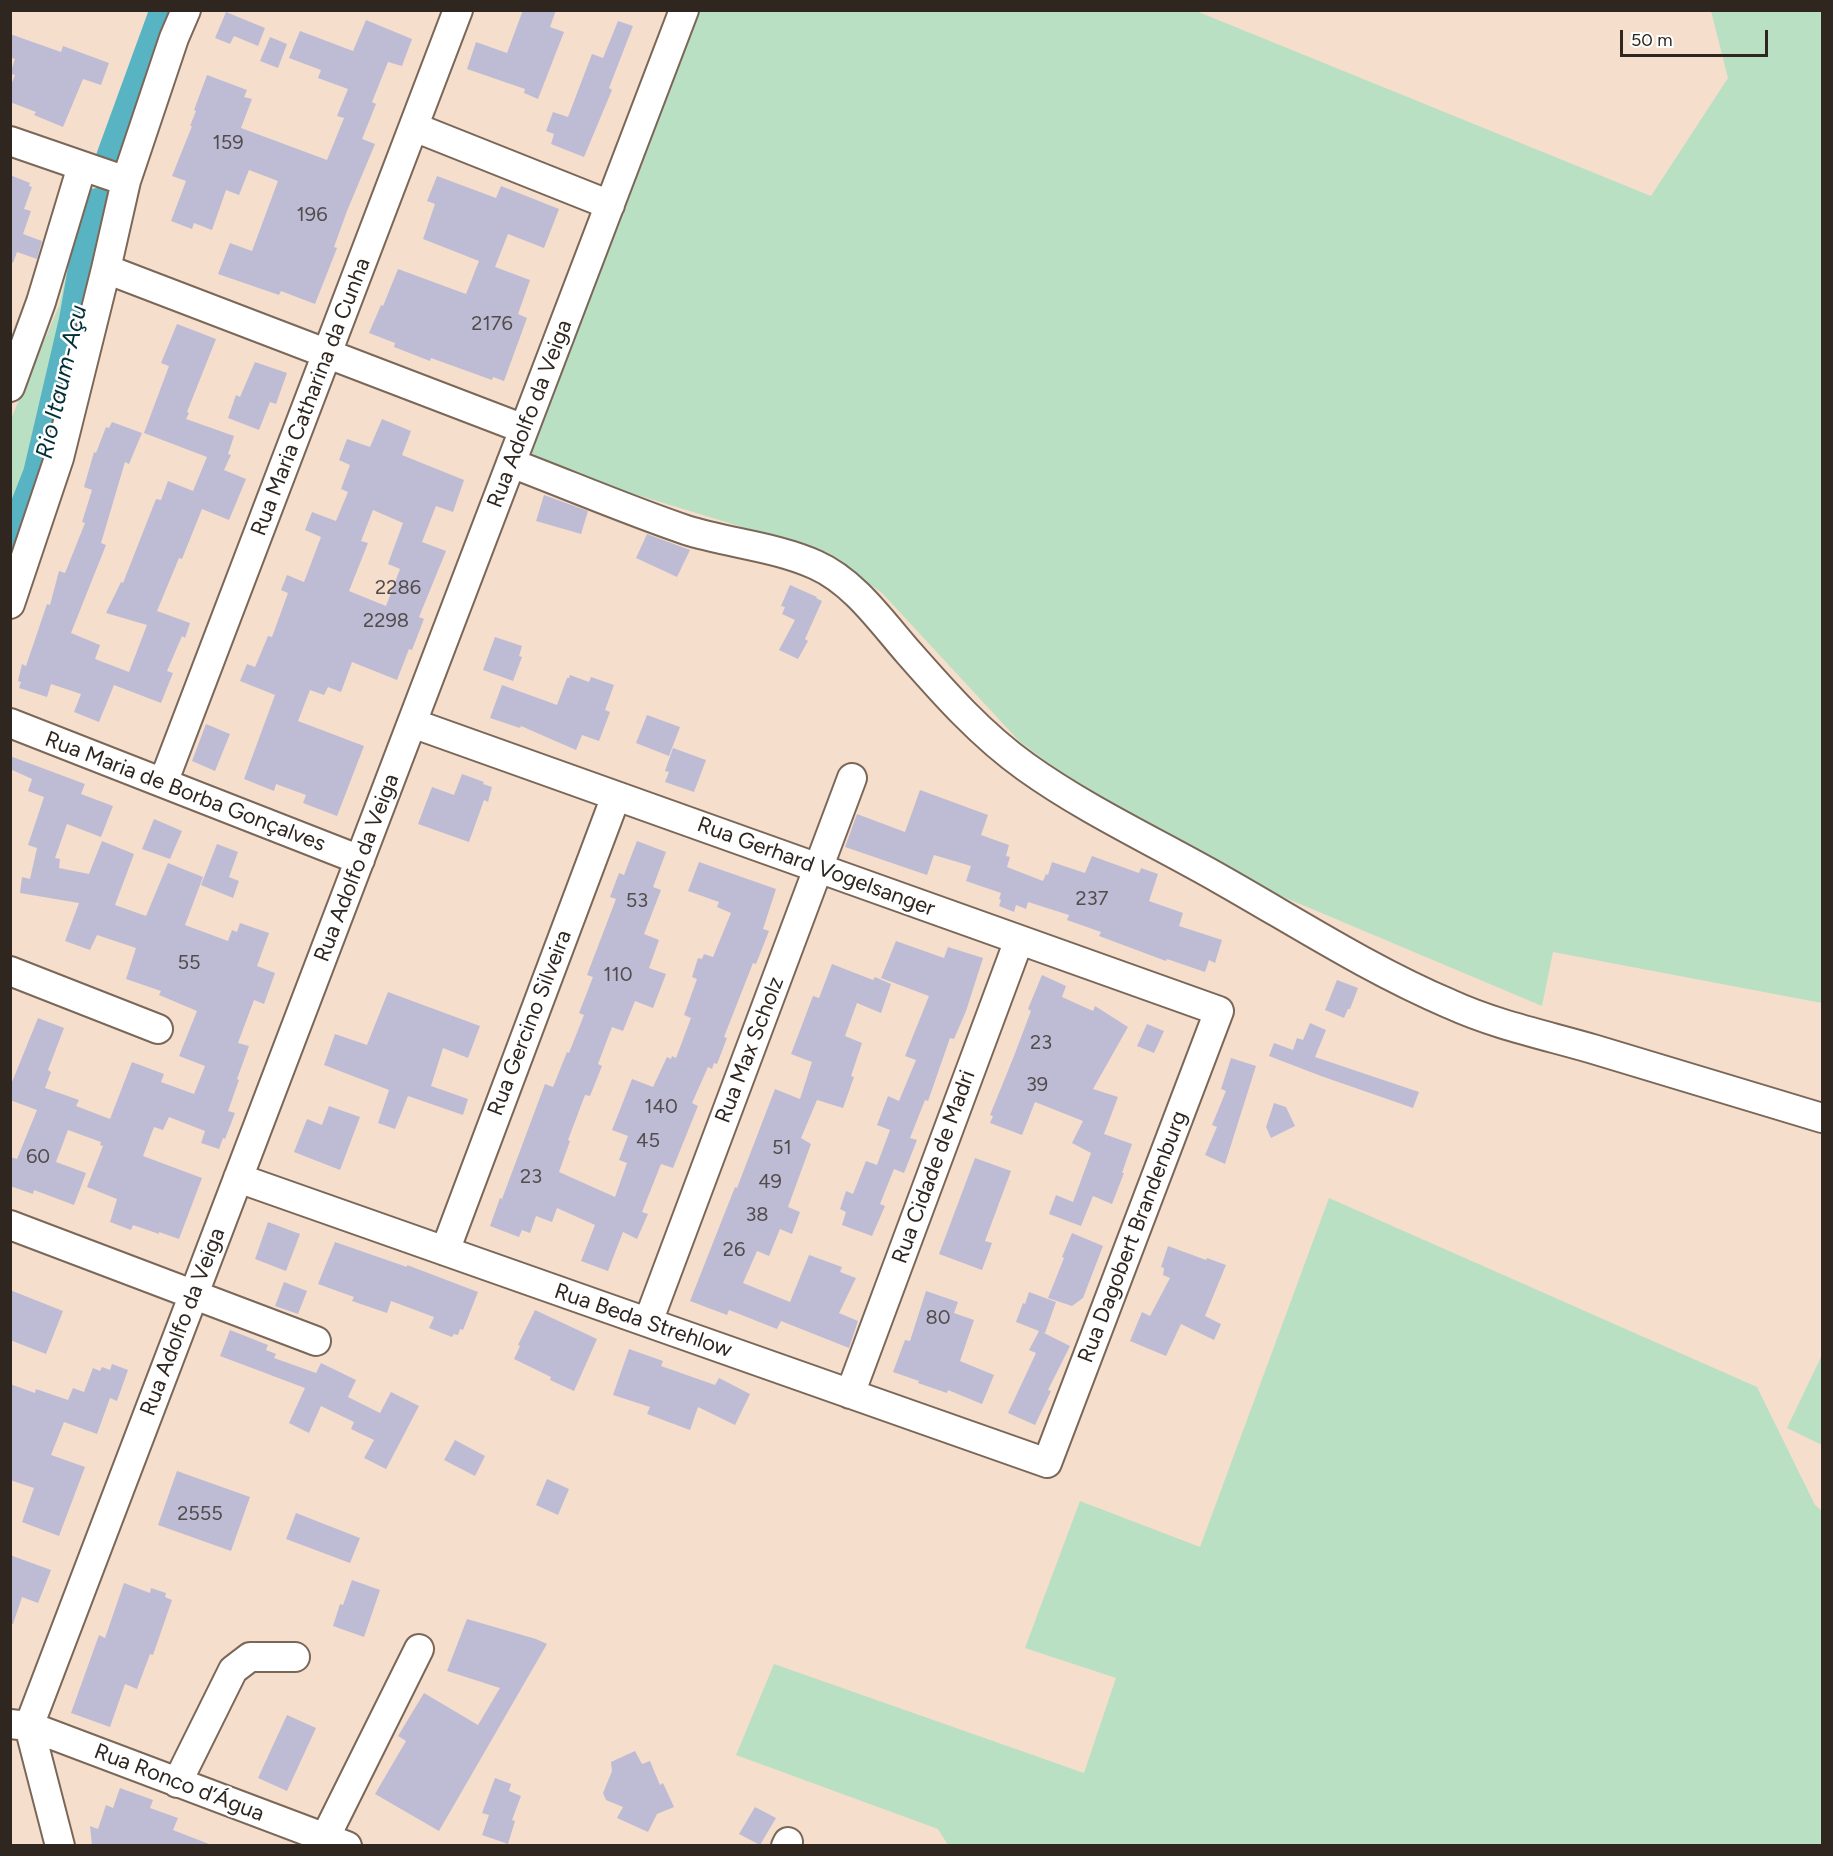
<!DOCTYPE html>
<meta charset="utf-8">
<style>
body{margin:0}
#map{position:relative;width:1833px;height:1856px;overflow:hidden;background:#f5decc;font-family:Figtree,sans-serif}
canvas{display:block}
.frame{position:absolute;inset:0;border:12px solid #2e261f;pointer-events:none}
.scale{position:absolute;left:1620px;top:30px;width:148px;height:27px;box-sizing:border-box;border:3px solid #2e261f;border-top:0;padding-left:8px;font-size:18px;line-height:21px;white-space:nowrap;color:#2e261f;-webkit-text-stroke:4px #fff;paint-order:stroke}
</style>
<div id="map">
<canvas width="1833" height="1856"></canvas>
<div class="frame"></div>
<div class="scale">50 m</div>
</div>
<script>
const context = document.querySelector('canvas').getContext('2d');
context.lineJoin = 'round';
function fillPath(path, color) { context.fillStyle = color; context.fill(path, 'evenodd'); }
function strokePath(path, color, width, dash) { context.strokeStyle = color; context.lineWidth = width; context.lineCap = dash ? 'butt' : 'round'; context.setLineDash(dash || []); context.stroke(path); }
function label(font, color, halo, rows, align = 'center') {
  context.font = font + ' Figtree,sans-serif'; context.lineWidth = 5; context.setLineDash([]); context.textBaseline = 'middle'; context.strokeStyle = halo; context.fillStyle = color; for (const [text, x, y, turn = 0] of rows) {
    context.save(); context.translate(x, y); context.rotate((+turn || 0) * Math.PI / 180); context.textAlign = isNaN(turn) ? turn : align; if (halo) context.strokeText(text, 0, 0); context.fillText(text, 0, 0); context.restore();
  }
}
const green = new Path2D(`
 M 700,11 L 1196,11 L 1651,196 L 1728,78 L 1711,11 L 1822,11 L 1822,1003 L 1553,952 L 1542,1006 L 1267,890 L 1091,794 L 1020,742 L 882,593 L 824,552 L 523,460 Z
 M 70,258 L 89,263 L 77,320 L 40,479 L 11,544 L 11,419 L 59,306 Z
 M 1329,1198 L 1757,1387 L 1815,1505 L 1822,1511 L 1822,1845 L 948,1845 L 938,1829 L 736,1755 L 774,1664 L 1084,1773 L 1116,1678 L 1025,1648 L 1080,1501 L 1200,1547 Z
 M 1822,1355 L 1822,1445 L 1787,1428 Z`);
const river = new Path2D(`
 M 114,158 L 168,10
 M 10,553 L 41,474 L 77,320 L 97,206`);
const building = new Path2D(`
 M 523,10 L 556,10 L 550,27 L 564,32 L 538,99 L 524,93 L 525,89 L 467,69 L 476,42 L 507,53 Z
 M 226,12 L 265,28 L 258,46 L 234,36 L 230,44 L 215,38 Z
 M 366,20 L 412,39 L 402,66 L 388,62 L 372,102 L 376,104 L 362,139 L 375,144 L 347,211 L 334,247 L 337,248 L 315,304 L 281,291 L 279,295 L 218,274 L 230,243 L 252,251 L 278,181 L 249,170 L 239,195 L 226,190 L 212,230 L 194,223 L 192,229 L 171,221 L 186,181 L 172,176 L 192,126 L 190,126 L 196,111 L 194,110 L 207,75 L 247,90 L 244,97 L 252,99 L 241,128 L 327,160 L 344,118 L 337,116 L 348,89 L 318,78 L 321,70 L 289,58 L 300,31 L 353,51 Z
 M 618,21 L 633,26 L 609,88 L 612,90 L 584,157 L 551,144 L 554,134 L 546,131 L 553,112 L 568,117 L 592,54 L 603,58 Z
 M 10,34 L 61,52 L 63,46 L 109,63 L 101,85 L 83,79 L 63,127 L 34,115 L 36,112 L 10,102 L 10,88 L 15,75 L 10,74 L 15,59 L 10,57 Z
 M 270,37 L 287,44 L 278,68 L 260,61 Z
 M 10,175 L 30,183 L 29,186 L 32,187 L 24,209 L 31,211 L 23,234 L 42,241 L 37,259 L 17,252 L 13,263 L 10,262 Z
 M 437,176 L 496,198 L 501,186 L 559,209 L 544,248 L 508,234 L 495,267 L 530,280 L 518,314 L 527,318 L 504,381 L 493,377 L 492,380 L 431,358 L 430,361 L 394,347 L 395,343 L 369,333 L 381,305 L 383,306 L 398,269 L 466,294 L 479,261 L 423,239 L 435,204 L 427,201 Z
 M 177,324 L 216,339 L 187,412 L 189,413 L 186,419 L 234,436 L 228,454 L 231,455 L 224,470 L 246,479 L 229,520 L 202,509 L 182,559 L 179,558 L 157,611 L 190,623 L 185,638 L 182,636 L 167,671 L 173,673 L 161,703 L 114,685 L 99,722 L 74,712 L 81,694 L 51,684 L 47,697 L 19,688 L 21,682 L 18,681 L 22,664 L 26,666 L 47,604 L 50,605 L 59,571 L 65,573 L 85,523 L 82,522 L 92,490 L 84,487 L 94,452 L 96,453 L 106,427 L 109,428 L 112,422 L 142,433 L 129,464 L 125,462 L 101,543 L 106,545 L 71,633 L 100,645 L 95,659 L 129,672 L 147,625 L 106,613 L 121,582 L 123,583 L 156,499 L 161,500 L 168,481 L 193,491 L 207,457 L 144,433 L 169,366 L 161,363 Z
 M 255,362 L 287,373 L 276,404 L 270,402 L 259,430 L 228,418 L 236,395 L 240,397 Z
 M 382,419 L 411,431 L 402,455 L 464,480 L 453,512 L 436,506 L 422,542 L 446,551 L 419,617 L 424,619 L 412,650 L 409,649 L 397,680 L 352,662 L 341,692 L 328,687 L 324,695 L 310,690 L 298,721 L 364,746 L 337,816 L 303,803 L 306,795 L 276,784 L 274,791 L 244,779 L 275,695 L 240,681 L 247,664 L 255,667 L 268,636 L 272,637 L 288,593 L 281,590 L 287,575 L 304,582 L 321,537 L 305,530 L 312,512 L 336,521 L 348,492 L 341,489 L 350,465 L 339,460 L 347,439 L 370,447 ZM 373,510 L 403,523 L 388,564 L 400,569 L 386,606 L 349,591 L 368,543 L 361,541 Z
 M 544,495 L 588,511 L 581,534 L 536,521 Z
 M 647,534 L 690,550 L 677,577 L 636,558 Z
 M 790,585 L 817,597 L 816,598 L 822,601 L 805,639 L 808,641 L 798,659 L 779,650 L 795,620 L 782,614 L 785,607 L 781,606 Z
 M 495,637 L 522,646 L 519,656 L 522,657 L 513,681 L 483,670 Z
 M 570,675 L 589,682 L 591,677 L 614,685 L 605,710 L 610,712 L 599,741 L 582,735 L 576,750 L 521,726 L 520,728 L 490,718 L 502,685 L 557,705 L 567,678 L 569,678 Z
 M 647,715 L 680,727 L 669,756 L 636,743 Z
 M 206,724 L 230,734 L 215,771 L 192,761 Z
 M 673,748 L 706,760 L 694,792 L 665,782 L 669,772 L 665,771 Z
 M 10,756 L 85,784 L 81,794 L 113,806 L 101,837 L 67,824 L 55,858 L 60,859 L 59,868 L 89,874 L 102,841 L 134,854 L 115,905 L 146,916 L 168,863 L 203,877 L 185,925 L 228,941 L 232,930 L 237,932 L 240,923 L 269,933 L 257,966 L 275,973 L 264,1004 L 254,1000 L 238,1043 L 249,1046 L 237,1079 L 239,1080 L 228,1111 L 235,1113 L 225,1139 L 223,1138 L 219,1149 L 201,1143 L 205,1131 L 169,1117 L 163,1130 L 154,1127 L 143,1156 L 202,1178 L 179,1239 L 159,1232 L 159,1234 L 133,1225 L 131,1230 L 110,1222 L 117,1199 L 87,1187 L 103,1146 L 100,1145 L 101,1142 L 68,1130 L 56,1162 L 86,1173 L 74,1205 L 34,1190 L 33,1194 L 10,1186 L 10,1157 L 17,1159 L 37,1110 L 10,1100 L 10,1087 L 38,1018 L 64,1028 L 48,1070 L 51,1072 L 45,1088 L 79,1100 L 76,1106 L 110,1119 L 132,1062 L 164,1074 L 161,1082 L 194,1094 L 205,1066 L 179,1056 L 197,1011 L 159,995 L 161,991 L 126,979 L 136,948 L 97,935 L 90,950 L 65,941 L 79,903 L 20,893 L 22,877 L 30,879 L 37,848 L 28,845 L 44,797 L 28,791 L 32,779 L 10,769 Z
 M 462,774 L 484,782 L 483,784 L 492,787 L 488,802 L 484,800 L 469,842 L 418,824 L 432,787 L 454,795 Z
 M 920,790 L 988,815 L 981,835 L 1009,845 L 1006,856 L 1010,857 L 1007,867 L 1043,881 L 1046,874 L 1048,875 L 1052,862 L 1085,873 L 1092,856 L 1139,873 L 1141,868 L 1158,874 L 1149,901 L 1183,913 L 1179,926 L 1222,940 L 1215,963 L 1209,960 L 1205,972 L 1167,959 L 1166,961 L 1099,936 L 1101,932 L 1067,920 L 1069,915 L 1028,902 L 1026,909 L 1016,905 L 1014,912 L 999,906 L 1001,900 L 999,899 L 1001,893 L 966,881 L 971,866 L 934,855 L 927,875 L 845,847 L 857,814 L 905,832 Z
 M 154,819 L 182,831 L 170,859 L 142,849 Z
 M 637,841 L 666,852 L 653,887 L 661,890 L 644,934 L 659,940 L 649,968 L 666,974 L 653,1008 L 635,1001 L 623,1031 L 612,1027 L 598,1064 L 602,1066 L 590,1096 L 585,1095 L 568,1140 L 570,1141 L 559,1172 L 615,1197 L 627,1163 L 619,1160 L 628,1136 L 612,1130 L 632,1079 L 653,1087 L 667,1057 L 671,1059 L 672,1056 L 676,1058 L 691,1018 L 684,1015 L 697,979 L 692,977 L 698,958 L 702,959 L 704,954 L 713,957 L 731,913 L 717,907 L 719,902 L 688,891 L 699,862 L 776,889 L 763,929 L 769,931 L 756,964 L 753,963 L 735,1009 L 724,1037 L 727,1038 L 717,1064 L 714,1063 L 712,1069 L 708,1067 L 692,1103 L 698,1106 L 673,1168 L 661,1164 L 642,1212 L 648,1214 L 637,1239 L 623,1232 L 608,1271 L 581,1261 L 595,1225 L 557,1208 L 552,1222 L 536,1216 L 530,1233 L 522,1230 L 519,1237 L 490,1226 L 500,1198 L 502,1199 L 545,1084 L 553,1087 L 567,1052 L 569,1053 L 584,1015 L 579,1013 L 593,977 L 587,975 L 616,899 L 610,897 L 619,873 L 624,875 Z
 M 217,844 L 238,852 L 229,877 L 239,881 L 233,898 L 201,885 Z
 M 896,941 L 944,958 L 948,947 L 983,958 L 966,1011 L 954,1039 L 950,1038 L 928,1101 L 925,1100 L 910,1138 L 917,1140 L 904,1173 L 894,1169 L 880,1204 L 885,1206 L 872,1236 L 842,1225 L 846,1212 L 840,1209 L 846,1191 L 853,1194 L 866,1161 L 877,1165 L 890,1130 L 877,1125 L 888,1096 L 899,1101 L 916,1060 L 905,1056 L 929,996 L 881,978 Z
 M 832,964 L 873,980 L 875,977 L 891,984 L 881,1013 L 857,1003 L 845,1036 L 862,1043 L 851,1076 L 854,1077 L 843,1108 L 817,1100 L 801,1138 L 811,1144 L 788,1207 L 800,1212 L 792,1234 L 780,1229 L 769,1256 L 757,1251 L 743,1283 L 790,1302 L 809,1255 L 842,1267 L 840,1272 L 856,1278 L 839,1313 L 858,1321 L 849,1348 L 781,1321 L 777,1329 L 729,1310 L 727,1315 L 690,1301 L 735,1187 L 737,1188 L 775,1089 L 800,1099 L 812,1062 L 791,1054 L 813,996 L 819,998 Z
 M 1042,975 L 1066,986 L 1062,997 L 1093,1011 L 1095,1006 L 1128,1027 L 1093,1089 L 1118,1097 L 1104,1134 L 1132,1144 L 1122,1173 L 1124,1173 L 1112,1204 L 1093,1196 L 1081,1226 L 1049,1214 L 1056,1195 L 1073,1202 L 1091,1153 L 1072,1143 L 1083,1121 L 1035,1102 L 1022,1135 L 990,1123 L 993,1116 L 990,1115 L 1014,1056 L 1031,1011 L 1028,1009 Z
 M 1337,980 L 1358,988 L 1350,1009 L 1348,1009 L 1344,1018 L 1325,1010 Z
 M 388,992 L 480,1026 L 468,1058 L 443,1048 L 431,1086 L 468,1099 L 463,1115 L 408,1096 L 395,1129 L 378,1123 L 389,1090 L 324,1065 L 335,1034 L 367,1045 Z
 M 1310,1023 L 1326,1030 L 1315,1057 L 1419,1092 L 1413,1108 L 1321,1076 L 1269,1056 L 1274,1043 L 1293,1050 L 1297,1038 L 1303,1040 Z
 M 1147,1024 L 1164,1031 L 1154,1053 L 1137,1046 Z
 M 1231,1058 L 1256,1066 L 1225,1164 L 1205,1155 L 1217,1127 L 1212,1125 L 1226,1091 L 1221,1089 Z
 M 1274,1103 L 1286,1107 L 1295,1126 L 1271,1138 L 1266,1127 Z
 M 329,1106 L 360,1117 L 340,1170 L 294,1152 L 307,1119 L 322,1125 Z
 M 975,1158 L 1011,1171 L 985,1241 L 992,1243 L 982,1270 L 939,1254 Z
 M 268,1222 L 300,1234 L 286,1271 L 255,1259 Z
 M 1072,1233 L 1103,1246 L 1083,1298 L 1072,1306 L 1048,1298 L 1064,1258 L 1062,1257 Z
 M 335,1242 L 407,1267 L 407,1265 L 478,1292 L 463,1330 L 460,1329 L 458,1335 L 454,1334 L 452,1337 L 429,1328 L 434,1317 L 391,1301 L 387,1313 L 352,1301 L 354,1297 L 318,1284 Z
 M 1168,1246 L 1206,1260 L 1207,1258 L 1226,1265 L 1205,1316 L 1221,1324 L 1214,1340 L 1181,1324 L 1166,1356 L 1130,1341 L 1142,1312 L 1150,1316 L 1170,1278 L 1163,1275 L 1164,1268 L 1161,1267 Z
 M 284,1282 L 307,1291 L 298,1314 L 275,1306 Z
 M 10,1290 L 63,1311 L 46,1354 L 10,1340 Z
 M 926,1291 L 958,1302 L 954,1313 L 974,1320 L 960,1361 L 994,1375 L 982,1404 L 948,1390 L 947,1393 L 918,1383 L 919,1381 L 893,1372 L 905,1340 L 910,1341 Z
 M 1029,1292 L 1056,1302 L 1045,1333 L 1042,1332 L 1070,1346 L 1048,1390 L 1051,1391 L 1035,1425 L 1008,1413 L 1036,1353 L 1029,1350 L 1039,1331 L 1016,1322 L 1023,1303 L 1025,1304 Z
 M 535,1310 L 597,1339 L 574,1391 L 550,1380 L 551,1377 L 514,1359 L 520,1346 L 518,1345 Z
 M 230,1330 L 268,1345 L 266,1350 L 276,1354 L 274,1358 L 316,1373 L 321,1363 L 356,1380 L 348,1397 L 380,1413 L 391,1392 L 419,1406 L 386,1469 L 364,1458 L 374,1440 L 351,1429 L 354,1422 L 321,1406 L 309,1433 L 289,1423 L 305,1388 L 220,1356 Z
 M 629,1349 L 663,1361 L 661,1366 L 715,1385 L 719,1378 L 750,1394 L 735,1425 L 698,1407 L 690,1430 L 647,1414 L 650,1407 L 613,1395 Z
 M 112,1364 L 128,1370 L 117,1401 L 110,1398 L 97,1434 L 64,1422 L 51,1455 L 85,1467 L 59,1536 L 22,1522 L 34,1488 L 10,1480 L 10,1384 L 35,1393 L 36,1389 L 68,1400 L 73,1388 L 84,1392 L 93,1368 L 100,1371 L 102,1367 L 110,1370 Z
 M 455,1440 L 485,1456 L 475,1476 L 444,1460 Z
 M 177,1471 L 250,1497 L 231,1551 L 158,1525 Z
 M 547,1479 L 569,1489 L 558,1515 L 536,1505 Z
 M 296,1513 L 360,1538 L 350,1563 L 286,1539 Z
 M 10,1555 L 51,1570 L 38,1603 L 22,1597 L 13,1624 L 10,1624 Z
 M 352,1580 L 380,1590 L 364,1637 L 333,1626 L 340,1604 L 343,1605 Z
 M 124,1583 L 150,1593 L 151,1588 L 166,1593 L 165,1597 L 172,1600 L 153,1655 L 150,1654 L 137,1689 L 125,1684 L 110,1727 L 71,1713 L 99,1635 L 105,1638 Z
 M 467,1619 L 536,1639 L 547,1644 L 439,1831 L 375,1794 L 406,1741 L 398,1736 L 424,1693 L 478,1725 L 500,1688 L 447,1671 Z
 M 287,1715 L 316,1728 L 287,1791 L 258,1778 Z
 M 635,1751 L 642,1764 L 650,1761 L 660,1785 L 663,1783 L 674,1807 L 657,1814 L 648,1832 L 617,1818 L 623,1807 L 606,1800 L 603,1793 L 612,1771 L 611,1762 Z
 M 495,1778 L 511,1784 L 509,1791 L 521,1796 L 512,1820 L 515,1821 L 508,1844 L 482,1835 L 489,1815 L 482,1813 Z
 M 120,1788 L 153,1800 L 150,1808 L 178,1818 L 173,1830 L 209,1844 L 209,1845 L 92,1845 L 90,1826 L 98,1829 L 106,1805 L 113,1808 Z
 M 755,1807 L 776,1818 L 760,1845 L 739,1834 Z`);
const minor = new Path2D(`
 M 414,127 L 610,205
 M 10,141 L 126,181
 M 106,269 L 524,429
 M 10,387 L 41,302 L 82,166
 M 511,463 C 569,485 627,510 686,530 C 727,543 777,547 816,565 C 854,582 881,621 908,652 C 944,693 981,735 1026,767 C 1086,810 1155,842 1220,879 C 1296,922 1370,970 1450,1004 C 1496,1025 1545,1035 1593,1049 C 1669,1072 1746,1095 1822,1118
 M 10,604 L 59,458 L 106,269 L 126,181 L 174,38 L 186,10
 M 10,723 L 360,860
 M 163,783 L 458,10
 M 10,971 L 158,1029
 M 238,1178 L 1047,1463 L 1219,1011 L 412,723
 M 10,1225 L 316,1341
 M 445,1251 L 616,796
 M 648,1322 L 852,778
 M 850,1394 L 1019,940
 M 10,1724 L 29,1726 L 347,1846
 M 29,1726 L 684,10
 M 29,1726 L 60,1846
 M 177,1783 L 233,1670 L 250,1657 L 295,1657
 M 325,1838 L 419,1649
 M 786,1846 L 788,1842`);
const numberNames = [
 ["159",228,143],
 ["196",312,215],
 ["2176",492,324],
 ["2286",398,588],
 ["2298",386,621],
 ["237",1092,899],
 ["53",637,901],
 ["55",189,963],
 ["110",618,975],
 ["23",1041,1043],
 ["39",1037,1085],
 ["140",661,1107],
 ["45",648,1141],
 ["51",782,1148],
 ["60",38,1157],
 ["23",531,1177],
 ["49",770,1182],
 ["38",757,1215],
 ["26",734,1250],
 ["80",938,1318],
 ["2555",200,1514]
];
const streetNames = [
 ["Rua Maria Catharina da Cunha",311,397,-69],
 ["Rua Adolfo da Veiga",530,414,-69],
 ["Rua Maria de Borba Gonçalves",185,792,21],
 ["Rua Gerhard Vogelsanger",816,867,20],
 ["Rua Adolfo da Veiga",357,868,-69],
 ["Rua Gercino Silveira",530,1023,-69],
 ["Rua Max Scholz",750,1050,-69],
 ["Rua Cidade de Madri",934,1167,-70],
 ["Rua Dagobert Brandenburg",1133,1237,-69],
 ["Rua Beda Strehlow",643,1321,19],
 ["Rua Adolfo da Veiga",183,1322,-69],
 ["Rua Ronco d’Água",179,1783,21]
];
const waterNames = [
 ["Rio Itaum-Açu",62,382,-77]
];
fillPath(green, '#b9e0c3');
strokePath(river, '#58b3c3', 36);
fillPath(building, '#bebcd5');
strokePath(minor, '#7b6758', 32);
strokePath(minor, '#fff', 28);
label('20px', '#524c4c', null, numberNames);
label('22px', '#2e261f', '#fff', streetNames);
label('italic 24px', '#023037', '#fff', waterNames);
</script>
